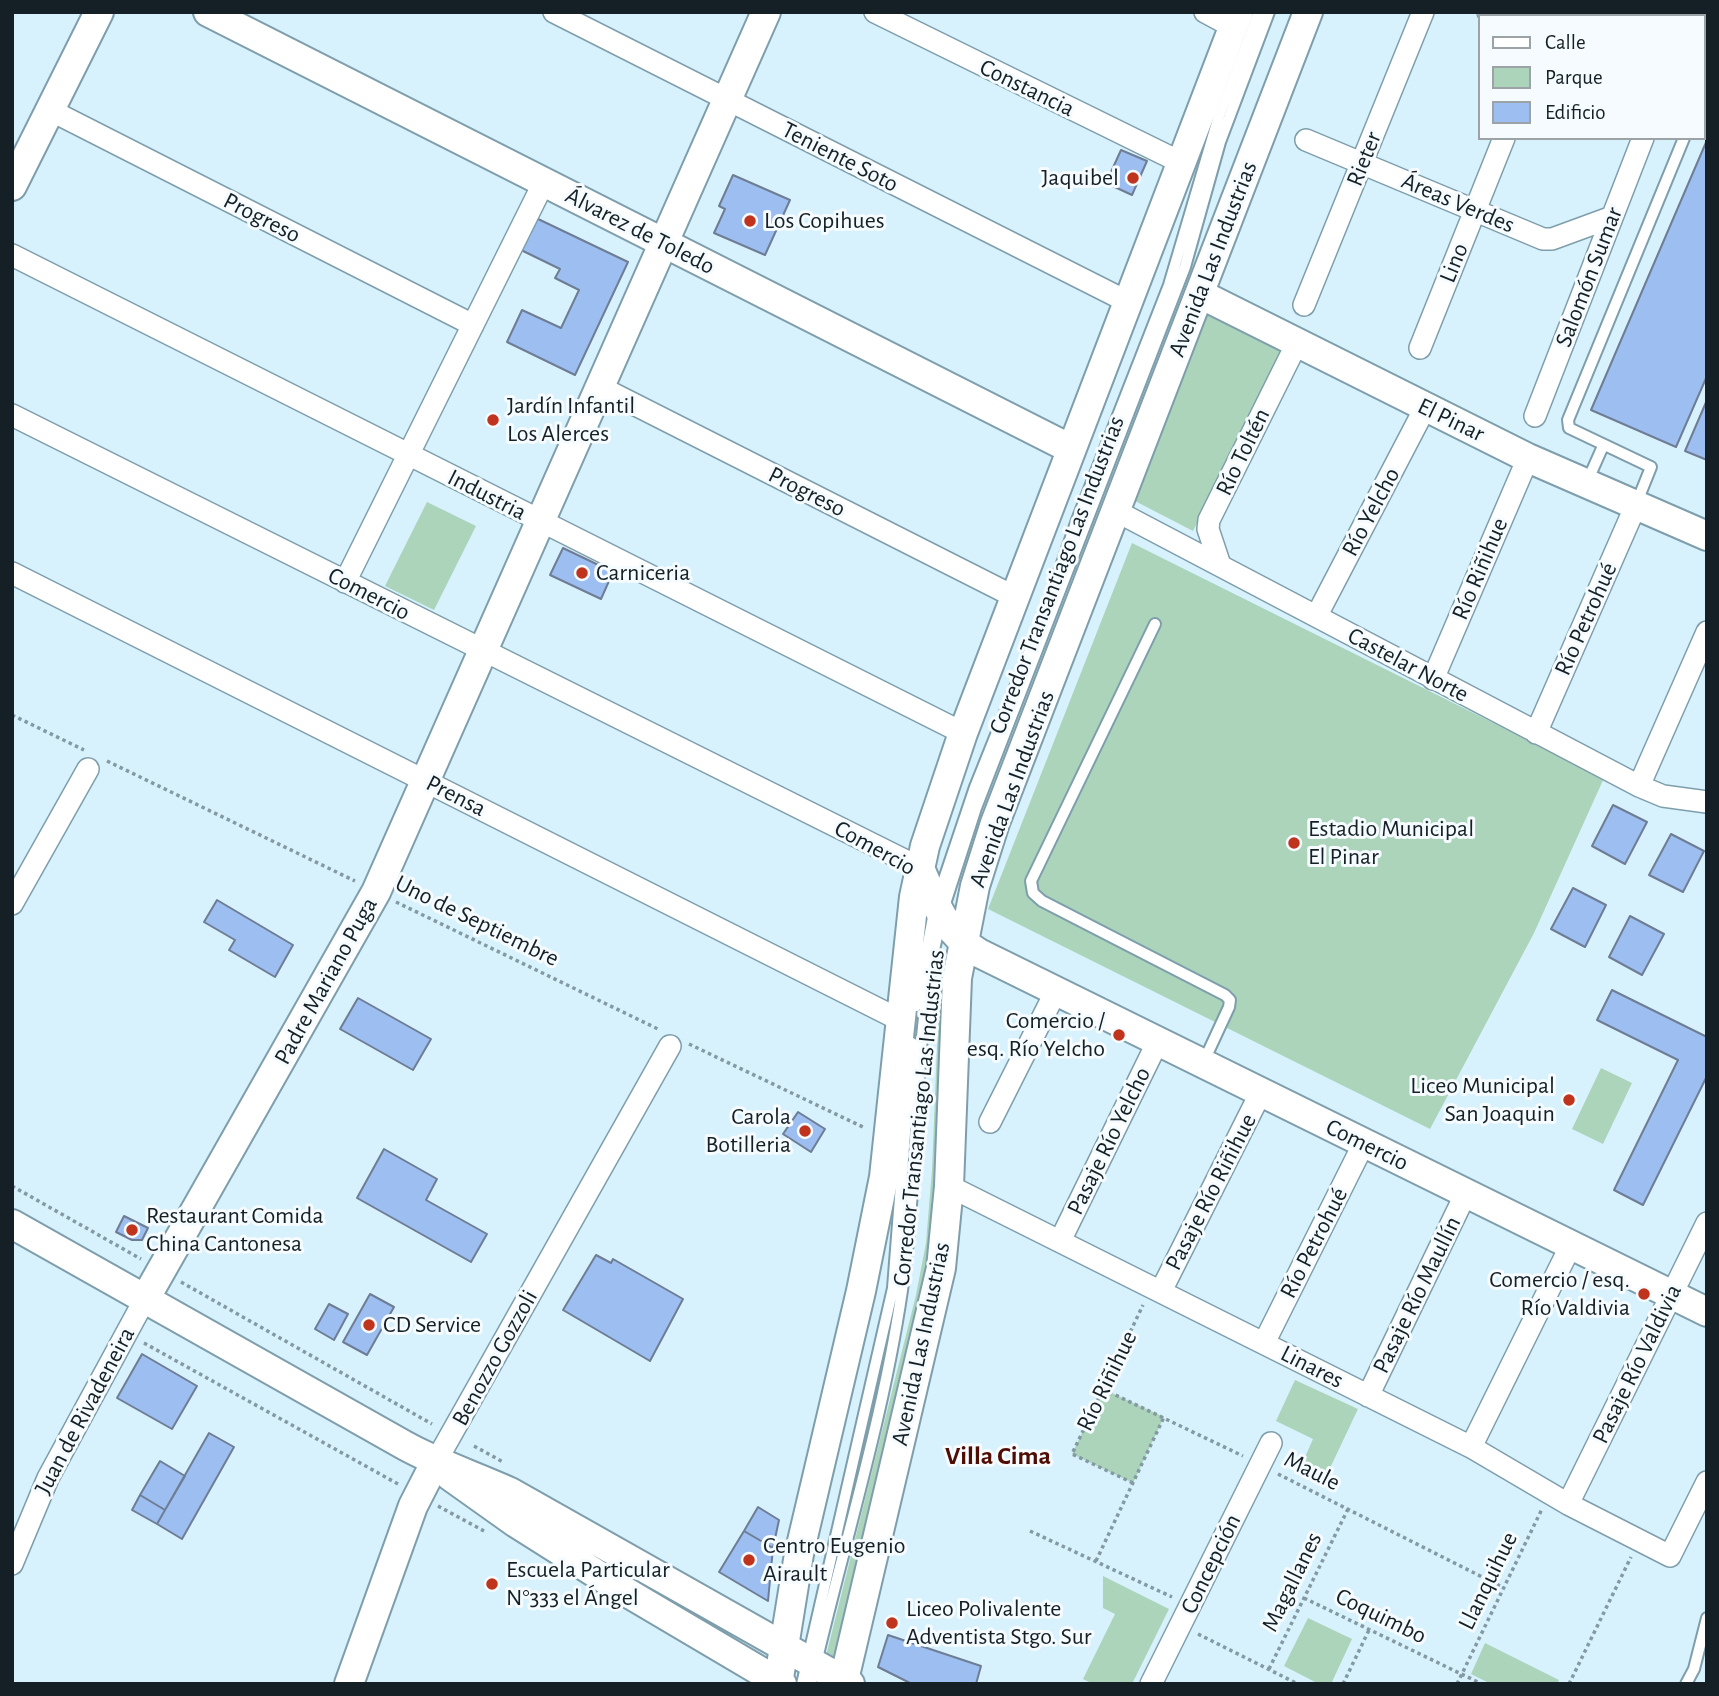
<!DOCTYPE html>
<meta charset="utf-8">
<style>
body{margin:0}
#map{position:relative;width:1719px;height:1696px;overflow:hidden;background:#d7f2fd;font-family:"Alegreya Sans",sans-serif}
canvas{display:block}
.frame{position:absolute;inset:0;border:14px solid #142025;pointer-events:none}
.legend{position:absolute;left:1478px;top:14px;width:228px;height:126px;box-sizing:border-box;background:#f5fbfe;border:2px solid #9ba3a7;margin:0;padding:9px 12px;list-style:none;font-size:21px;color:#142025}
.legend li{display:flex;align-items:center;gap:14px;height:35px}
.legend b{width:35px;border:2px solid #9ba3a7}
</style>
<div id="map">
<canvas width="1719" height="1696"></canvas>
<div class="frame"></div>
<ul class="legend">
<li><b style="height:9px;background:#fff"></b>Calle</li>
<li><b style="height:19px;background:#abd4bb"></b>Parque</li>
<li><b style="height:19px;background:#9cbef0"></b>Edificio</li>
</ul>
</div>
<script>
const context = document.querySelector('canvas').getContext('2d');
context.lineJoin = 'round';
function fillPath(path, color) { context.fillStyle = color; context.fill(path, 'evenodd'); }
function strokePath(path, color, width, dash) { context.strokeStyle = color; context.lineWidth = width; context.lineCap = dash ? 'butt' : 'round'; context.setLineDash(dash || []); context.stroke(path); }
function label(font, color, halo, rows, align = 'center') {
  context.font = font + ' "Alegreya Sans",sans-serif'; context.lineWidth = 6; context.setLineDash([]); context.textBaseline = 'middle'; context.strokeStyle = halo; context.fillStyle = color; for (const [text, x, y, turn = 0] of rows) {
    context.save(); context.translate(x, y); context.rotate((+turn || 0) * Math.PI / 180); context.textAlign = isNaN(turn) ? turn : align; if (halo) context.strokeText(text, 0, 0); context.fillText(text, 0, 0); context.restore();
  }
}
const green = new Path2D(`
 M 1200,308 L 1283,351 L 1193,531 L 1133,500 Z
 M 427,502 L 476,526 L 434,610 L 385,586 Z
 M 1132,543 L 1604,778 L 1534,933 L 1430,1129 L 988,909 Z
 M 949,971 L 937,1235 L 830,1684 L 819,1684 L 916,1295 L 926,1243 L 932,1170 L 940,973 Z
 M 1601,1068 L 1632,1083 L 1603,1144 L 1572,1129 Z
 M 1295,1380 L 1358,1409 L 1322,1485 L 1298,1473 L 1313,1439 L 1276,1421 Z
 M 1103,1389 L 1164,1417 L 1133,1483 L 1072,1454 Z
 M 1103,1576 L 1169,1609 L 1132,1684 L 1093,1684 L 1083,1679 L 1115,1614 L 1103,1608 Z
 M 1308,1618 L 1352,1639 L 1331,1684 L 1319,1684 L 1284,1666 Z
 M 1485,1643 L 1559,1680 L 1557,1684 L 1491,1684 L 1471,1674 Z`);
const building = new Path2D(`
 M 1707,140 L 1707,376 L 1676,447 L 1591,410 Z
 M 1121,150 L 1147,161 L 1132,195 L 1106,183 Z
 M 733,175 L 790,200 L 765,255 L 714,233 L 725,209 L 719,206 Z
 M 536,218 L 628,262 L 575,375 L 507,342 L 522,310 L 561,328 L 579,290 L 555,278 L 560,269 L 521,250 Z
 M 1707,400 L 1707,460 L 1685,451 Z
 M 563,548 L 613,572 L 601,599 L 550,575 Z
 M 1613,805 L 1647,822 L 1625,864 L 1592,846 Z
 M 1671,834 L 1704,851 L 1683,892 L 1649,875 Z
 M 1573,888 L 1606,905 L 1585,947 L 1551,929 Z
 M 217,900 L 293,945 L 275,977 L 229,950 L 235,940 L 204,922 Z
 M 1630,916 L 1664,934 L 1642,975 L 1609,957 Z
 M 1612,990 L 1707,1037 L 1707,1076 L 1643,1205 L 1614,1190 L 1678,1060 L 1597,1020 Z
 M 358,998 L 431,1039 L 413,1070 L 340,1029 Z
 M 798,1112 L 825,1129 L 811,1152 L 783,1134 Z
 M 384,1149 L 437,1179 L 426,1200 L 487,1234 L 471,1262 L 357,1198 Z
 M 124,1216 L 148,1228 L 142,1240 L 132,1240 L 116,1232 Z
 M 596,1255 L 611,1263 L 613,1259 L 683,1299 L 650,1361 L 563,1310 Z
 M 370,1294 L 394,1307 L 367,1355 L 343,1342 Z
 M 329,1304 L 348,1314 L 334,1340 L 315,1329 Z
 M 142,1354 L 197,1386 L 172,1429 L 117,1398 Z
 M 209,1433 L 234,1447 L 182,1539 L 157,1524 Z
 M 160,1461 L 185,1476 L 165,1510 L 140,1495 Z
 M 140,1495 L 165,1510 L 157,1524 L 132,1510 Z
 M 758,1507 L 779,1520 L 773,1548 L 744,1531 Z
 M 744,1531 L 773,1548 L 768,1601 L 719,1572 Z
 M 888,1635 L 981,1666 L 976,1684 L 912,1684 L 878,1667 Z`);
const path = new Path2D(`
 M 1666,16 L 1667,12
 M 12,715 L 84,750
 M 107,761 L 355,881
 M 396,902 L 660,1030
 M 689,1044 L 865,1128
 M 12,1186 L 141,1259
 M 181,1282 L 432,1424
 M 144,1343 L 398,1484
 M 1103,1389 L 1243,1456
 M 474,1446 L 503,1462
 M 1278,1474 L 1504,1588
 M 1133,1483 L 1072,1454 L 1143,1305
 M 438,1506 L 484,1531
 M 1030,1531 L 1172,1597
 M 1096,1561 L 1164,1417
 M 1304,1598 L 1482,1684
 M 1198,1634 L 1298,1684
 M 1269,1669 L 1348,1509
 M 1343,1684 L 1369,1630
 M 1457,1684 L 1542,1509
 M 1569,1684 L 1631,1557`);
const lane = new Path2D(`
 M 1703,108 L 1707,108
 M 1587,482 L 1603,446
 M 1637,502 L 1651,467 L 1569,428 L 1568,420 L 1684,138
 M 1155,624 L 1031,881 L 1033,893 L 1042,901 L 1225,995 L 1230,1000 L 1229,1007 L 1204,1061
 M 938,897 L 975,787 L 1044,615 L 1077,520 L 1169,285 L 1219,116 L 1259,12
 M 944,907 L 976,808 L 1185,267 L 1220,142 L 1269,12
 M 916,1006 L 934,912
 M 802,1684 L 893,1288 L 912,1043
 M 811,1684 C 842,1549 886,1412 904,1276 C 920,1158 912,1038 940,923
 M 1686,1684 L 1694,1669 L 1707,1618`);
const street = new Path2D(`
 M 554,12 L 1126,301
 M 875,12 L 1180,162
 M 1205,12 L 1233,27
 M 1488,12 L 1497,16
 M 1691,16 L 1693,12
 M 50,110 L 473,325
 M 1306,140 L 1543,239 L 1552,239 L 1612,217
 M 12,255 L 963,733
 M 1304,305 L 1423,12
 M 1420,348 L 1504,138
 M 600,387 L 1015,597
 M 12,415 L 920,868
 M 1535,416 L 1643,138
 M 1116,511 L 1639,786 L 1663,796 L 1707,802
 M 1220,565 L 1208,529 L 1209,520 L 1297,343
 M 12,573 L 900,1020
 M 345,582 L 544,182
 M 1317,615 L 1425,408
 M 1433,679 L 1528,458
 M 1536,733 L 1636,505
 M 1639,786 L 1707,632
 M 12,904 L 88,769
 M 990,1122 L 1056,991
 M 949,1186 L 1471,1447 L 1568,1504 L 1670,1556 L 1707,1482
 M 1060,1241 L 1158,1041
 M 1161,1291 L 1261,1092
 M 1264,1343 L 1364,1143
 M 1368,1396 L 1466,1193
 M 1471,1447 L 1571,1245
 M 435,1463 L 670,1046
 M 1568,1504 L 1707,1223
 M 12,1564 L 48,1478 L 145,1299
 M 1151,1684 L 1271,1443`);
const secondary = new Path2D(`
 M 208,12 L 1071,449
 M 1612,12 L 1620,16
 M 1703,49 L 1707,51
 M 12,186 L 99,12
 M 1200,294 L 1528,458 L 1707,536
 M 920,868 C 935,903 945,933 979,953 L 1707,1312
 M 12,1224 L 404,1445 C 438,1464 475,1476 510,1492 L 850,1684
 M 145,1299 L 376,892 L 766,12
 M 450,1476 L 516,1523 L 611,1583 L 782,1684
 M 349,1684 L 413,1506 L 435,1463
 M 778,1684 L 799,1554 L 861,1291 L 884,1177 L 914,897 L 925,846 L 963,733 L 1239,12
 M 843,1684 L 941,1268 L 949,1186 L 957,978 L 975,886 L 995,823 L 1308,12`);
const markers = [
 [1133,178,7,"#c0341e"],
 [750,221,7,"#c0341e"],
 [493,420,7,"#c0341e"],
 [582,573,7,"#c0341e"],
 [1294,843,7,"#c0341e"],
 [1119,1035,7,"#c0341e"],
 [1569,1100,7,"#c0341e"],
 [805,1131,7,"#c0341e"],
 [132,1230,7,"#c0341e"],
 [1644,1294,7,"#c0341e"],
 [369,1325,7,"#c0341e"],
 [749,1560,7,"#c0341e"],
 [492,1584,7,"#c0341e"],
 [892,1623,7,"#c0341e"]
];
const streetNames = [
 ["Constancia",1027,88,26],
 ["Teniente Soto",840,157,27],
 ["Rieter",1364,159,-68],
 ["Áreas Verdes",1458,203,23],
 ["Progreso",262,218,27],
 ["Álvarez de Toledo",640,231,27],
 ["Avenida Las Industrias",1213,259,-69],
 ["Lino",1454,263,-68],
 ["Salomón Sumar",1589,277,-69],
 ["El Pinar",1451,420,26],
 ["Río Toltén",1243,452,-64],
 ["Progreso",807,492,27],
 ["Industria",487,495,27],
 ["Río Yelcho",1371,512,-62],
 ["Río Riñihue",1480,569,-67],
 ["Corredor Transantiago Las Industrias",1057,575,-69],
 ["Comercio",369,594,27],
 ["Río Petrohué",1586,619,-66],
 ["Castelar Norte",1408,665,28],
 ["Avenida Las Industrias",1012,789,-70],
 ["Prensa",456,796,27],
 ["Comercio",875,848,29],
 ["Uno de Septiembre",477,921,26],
 ["Padre Mariano Puga",326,981,-61],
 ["Corredor Transantiago Las Industrias",919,1118,-84],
 ["Pasaje Río Yelcho",1109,1141,-64],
 ["Comercio",1367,1145,26],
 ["Pasaje Río Riñihue",1211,1192,-63],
 ["Río Petrohué",1314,1243,-63],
 ["Pasaje Río Maullín",1417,1295,-64],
 ["Avenida Las Industrias",921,1344,-78],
 ["Benozzo Gozzoli",495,1358,-61],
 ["Pasaje Río Valdivia",1637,1364,-64],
 ["Linares",1312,1367,27],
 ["Río Riñihue",1107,1381,-64],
 ["Juan de Rivadeneira",85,1411,-62],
 ["Maule",1312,1471,27],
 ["Concepción",1211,1564,-64],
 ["Llanquihue",1488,1581,-64],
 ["Magallanes",1292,1582,-64],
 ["Coquimbo",1381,1616,26]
];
const poiNames = [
 ["Jaquibel",1119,178,"right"],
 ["Los Copihues",764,221],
 ["Jardín Infantil",507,406],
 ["Los Alerces",507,434],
 ["Carniceria",596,573],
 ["Estadio Municipal",1308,829],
 ["El Pinar",1308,857],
 ["Comercio /",1105,1021,"right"],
 ["esq. Río Yelcho",1105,1049,"right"],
 ["Liceo Municipal",1555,1086,"right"],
 ["San Joaquin",1555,1114,"right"],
 ["Carola",791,1117,"right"],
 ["Botilleria",791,1145,"right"],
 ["Restaurant Comida",146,1216],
 ["China Cantonesa",146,1244],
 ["Comercio / esq.",1630,1280,"right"],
 ["Río Valdivia",1630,1308,"right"],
 ["CD Service",383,1325],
 ["Centro Eugenio",763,1546],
 ["Airault",763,1574],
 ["Escuela Particular",506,1570],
 ["N°333 el Ángel",506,1598],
 ["Liceo Polivalente",906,1609],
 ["Adventista Stgo. Sur",906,1637]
];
const neighbourhoodNames = [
 ["Villa Cima",998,1456]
];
fillPath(green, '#abd4bb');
fillPath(building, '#9cbef0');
strokePath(building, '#6e7d94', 2);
strokePath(lane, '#7e9eab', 14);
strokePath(street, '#7e9eab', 24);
strokePath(secondary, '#7e9eab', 32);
strokePath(path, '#8499a2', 3.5, [3.5, 3.5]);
strokePath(lane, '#fff', 10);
strokePath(street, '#fff', 21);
strokePath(secondary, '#fff', 28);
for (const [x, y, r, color] of markers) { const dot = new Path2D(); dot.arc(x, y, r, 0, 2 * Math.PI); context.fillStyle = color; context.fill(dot); strokePath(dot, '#f5fbfe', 2.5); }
label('24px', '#142025', '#f5fbfe', streetNames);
label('24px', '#142025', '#f5fbfe', poiNames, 'left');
label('bold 26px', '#4f0c03', '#f5fbfe', neighbourhoodNames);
</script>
